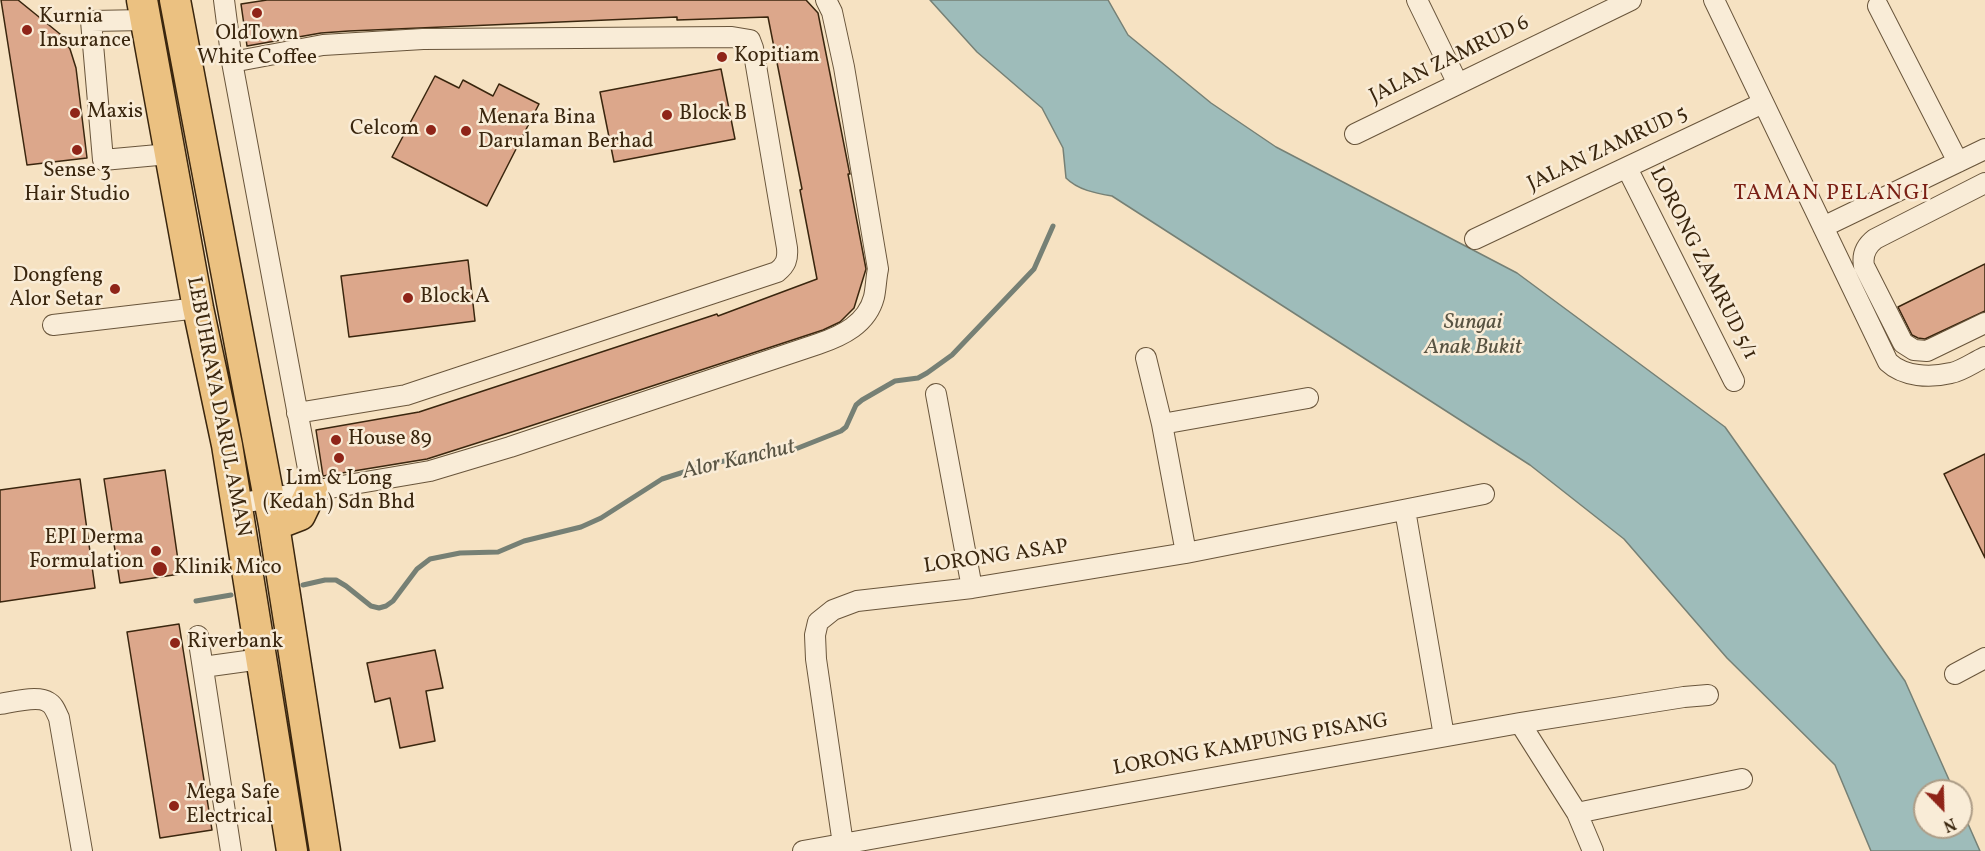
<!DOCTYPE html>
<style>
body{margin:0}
#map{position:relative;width:1985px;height:851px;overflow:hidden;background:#f6e2c2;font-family:Vollkorn,serif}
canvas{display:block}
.north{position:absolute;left:1913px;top:779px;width:60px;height:60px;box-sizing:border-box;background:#f9ecd7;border:2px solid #ad9d87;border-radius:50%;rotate:157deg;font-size:16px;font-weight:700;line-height:24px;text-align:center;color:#3a260e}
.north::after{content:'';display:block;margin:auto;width:21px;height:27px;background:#8f2418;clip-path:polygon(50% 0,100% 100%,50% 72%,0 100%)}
</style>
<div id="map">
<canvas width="1985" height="851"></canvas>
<div class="north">N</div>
</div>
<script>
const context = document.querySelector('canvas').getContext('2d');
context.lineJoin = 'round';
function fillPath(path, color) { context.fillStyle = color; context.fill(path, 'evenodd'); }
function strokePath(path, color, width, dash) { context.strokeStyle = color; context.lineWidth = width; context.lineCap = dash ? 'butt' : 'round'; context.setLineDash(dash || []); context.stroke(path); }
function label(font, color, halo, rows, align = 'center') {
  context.font = font + ' Vollkorn,serif'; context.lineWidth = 5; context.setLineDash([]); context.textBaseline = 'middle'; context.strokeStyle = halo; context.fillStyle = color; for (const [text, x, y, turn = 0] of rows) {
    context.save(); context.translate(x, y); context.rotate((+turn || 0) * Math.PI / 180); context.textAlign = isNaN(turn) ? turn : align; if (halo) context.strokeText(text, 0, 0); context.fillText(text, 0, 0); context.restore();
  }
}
const water = new Path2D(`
 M 930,0 L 1108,0 L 1128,35 L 1211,103 L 1276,147 L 1517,273 L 1725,427 L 1905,681 L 1954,791 L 1925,791 L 1925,827 L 1961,827 L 1961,808 L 1980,851 L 1871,851 L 1835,765 L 1727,658 L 1624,539 L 1530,465 L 1112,196 C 1095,193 1078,190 1066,178 L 1063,148 L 1042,108 L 977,52 Z`);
const stream = new Path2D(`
 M 303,585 L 325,580 L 336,580 L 346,586 L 371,606 L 379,608 L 386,606 L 393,601 L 417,569 L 430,559 L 460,553 L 498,552 L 524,541 L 581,527 L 601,518 L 662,479 L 712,463 L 793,450 L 841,431 L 846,427 L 856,405 L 862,400 L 895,381 L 918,378 L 927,373 L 952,355 L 1034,269 L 1053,226
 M 196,601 L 231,595`);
const building = new Path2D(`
 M 1,0 L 18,0 L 60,34 L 70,49 L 76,68 L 87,158 L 27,165 Z
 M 267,0 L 806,0 L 818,13 L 849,170 L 850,174 L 848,174 L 866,269 L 854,308 L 840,322 L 823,330 L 521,429 L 427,459 L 323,476 L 316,430 L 419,412 L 717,314 L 718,316 L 817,279 L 800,190 L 802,189 L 768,17 L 677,20 L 677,17 L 349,31 L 321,33 L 247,46 L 241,4 Z
 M 721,69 L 735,139 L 614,162 L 600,92 Z
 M 435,76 L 459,88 L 463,80 L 493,96 L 499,84 L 539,104 L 487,206 L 392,157 Z
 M 468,260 L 475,321 L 349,337 L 341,276 Z
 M 1985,264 L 1985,311 L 1925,339 L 1918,338 L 1912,335 L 1898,307 Z
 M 1985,454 L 1985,558 L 1944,474 Z
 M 165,470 L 180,574 L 120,583 L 104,479 Z
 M 80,479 L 95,588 L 0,602 L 0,490 Z
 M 179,624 L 212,830 L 160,838 L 127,632 Z
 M 435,650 L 443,688 L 426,691 L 435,741 L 400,748 L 390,698 L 375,702 L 367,663 Z`);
const minor = new Path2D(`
 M 224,0 L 232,62 L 312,490
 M 1417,0 L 1458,84
 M 1714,0 L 1888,362 C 1904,377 1930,378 1951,373 C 1962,371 1974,362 1985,357
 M 1878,6 L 1958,162
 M 145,20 L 91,21 L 103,160 L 169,154
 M 232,62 L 323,45 L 423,39 L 732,37 L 750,40 L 753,48 L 787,248 C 788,259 786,265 777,272 L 406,395 L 297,413
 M 1355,134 L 1631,0
 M 1627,168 L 1734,381
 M 1985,183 L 1875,239 C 1866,246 1862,255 1864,266 L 1903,343 L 1914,350 L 1927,351 L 1985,323
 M 1823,227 L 1985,149
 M 1475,239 L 1763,103
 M 53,325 L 198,308
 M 1146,358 L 1162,424 L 1186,553
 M 936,394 L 972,588
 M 1162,424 L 1308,398
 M 236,504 L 430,471 L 510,447 L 818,344 C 842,336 867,324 874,297 C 876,288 876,278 878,269 L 844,67 L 832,12 L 826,0
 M 1405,510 L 1444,736
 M 198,636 L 231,851
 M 203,667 L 261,659
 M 1955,674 L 1985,658
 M 0,704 C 12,702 38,695 48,702 C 54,705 56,712 59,718 L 82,851
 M 1520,723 L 1577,813 L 1593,851
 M 1577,813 L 1742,779
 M 803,851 L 1520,723 L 1684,697 L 1708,695
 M 844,851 L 816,659 L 815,635 L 818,622 L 833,610 L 857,601 L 972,588 L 1186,553 L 1484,494`);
const primary = new Path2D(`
 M 142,0 L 198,308 L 227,445 L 292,851
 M 175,0 L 274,525 L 325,851
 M 274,525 L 300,515 L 312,490`);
const markers = [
 [257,13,6,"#8f2418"],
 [27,30,6,"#8f2418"],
 [722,57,6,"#8f2418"],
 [75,113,6,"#8f2418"],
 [667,115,6,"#8f2418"],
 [431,130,6,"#8f2418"],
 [466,131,6,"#8f2418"],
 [77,150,6,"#8f2418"],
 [115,289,6,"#8f2418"],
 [408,298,6,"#8f2418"],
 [336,440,6,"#8f2418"],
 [339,458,6,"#8f2418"],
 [156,551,6,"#8f2418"],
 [160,569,8,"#8f2418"],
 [175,643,6,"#8f2418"],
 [174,806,6,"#8f2418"]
];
const poiNames = [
 ["Kurnia",39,18],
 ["Insurance",39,42],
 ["OldTown",257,35,"center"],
 ["White Coffee",257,59,"center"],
 ["Kopitiam",734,57],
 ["Maxis",87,113],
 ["Block B",679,115],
 ["Menara Bina",478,119],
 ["Darulaman Berhad",478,143],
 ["Celcom",419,130,"right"],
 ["Sense 3",77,172,"center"],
 ["Hair Studio",77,196,"center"],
 ["Dongfeng",103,277,"right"],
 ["Alor Setar",103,301,"right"],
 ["Block A",420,298],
 ["House 89",348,440],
 ["Lim & Long",339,480,"center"],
 ["(Kedah) Sdn Bhd",339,504,"center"],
 ["EPI Derma",144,539,"right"],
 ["Formulation",144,563,"right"],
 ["Klinik Mico",174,569],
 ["Riverbank",187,643],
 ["Mega Safe",186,794],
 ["Electrical",186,818]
];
const streetNames = [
 ["JALAN ZAMRUD 6",1450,61,-26],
 ["JALAN ZAMRUD 5",1608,150,-25],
 ["LORONG ZAMRUD 5/1",1702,264,63],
 ["LEBUHRAYA DARUL AMAN",217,407,79],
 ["LORONG ASAP",996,558,-8],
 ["LORONG KAMPUNG PISANG",1251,746,-10]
];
const neighbourhoodNames = [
 ["TAMAN PELANGI",1832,195]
];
const waterNames = [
 ["Sungai",1473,324],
 ["Anak Bukit",1473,349],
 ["Alor Kanchut",739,461,-13]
];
fillPath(water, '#9ebcba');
strokePath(water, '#768075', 1.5);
strokePath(stream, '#768075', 5);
fillPath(building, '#dca78b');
strokePath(building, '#3a260e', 1.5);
strokePath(minor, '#69553b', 22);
strokePath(primary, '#3a260e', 33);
strokePath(minor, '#f9ecd7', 20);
strokePath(primary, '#ebc181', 30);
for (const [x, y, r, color] of markers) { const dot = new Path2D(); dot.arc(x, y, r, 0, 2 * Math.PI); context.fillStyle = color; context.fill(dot); strokePath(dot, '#f9ecd7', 2); }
label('21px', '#3a260e', '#f9ecd7', poiNames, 'left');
label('21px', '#3a260e', '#f9ecd7', streetNames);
context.letterSpacing = '1.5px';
label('22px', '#7a1f14', '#f9ecd7', neighbourhoodNames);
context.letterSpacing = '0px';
label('italic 22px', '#585342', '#f9ecd7', waterNames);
</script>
